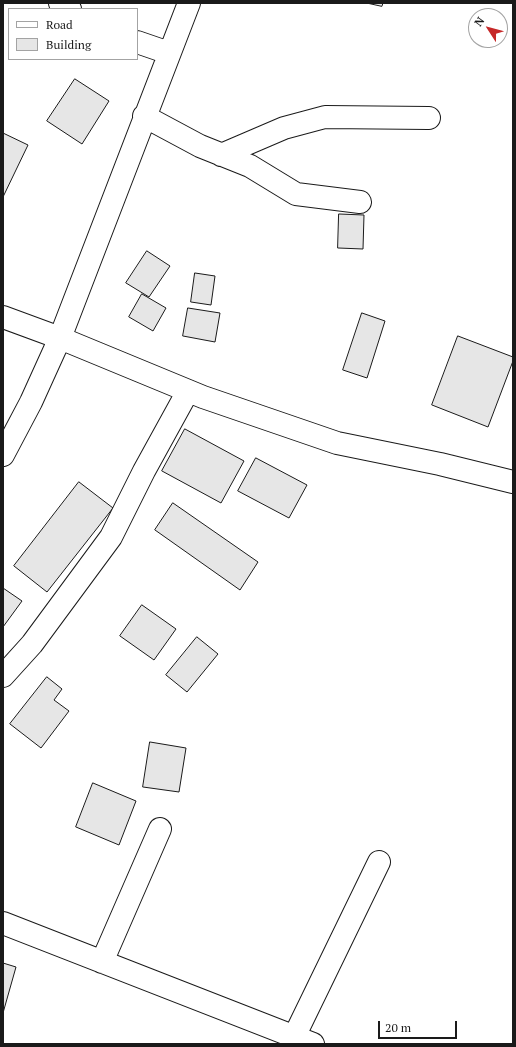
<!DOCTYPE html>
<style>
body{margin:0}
#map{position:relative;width:516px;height:1047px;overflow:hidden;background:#fff;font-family:"PT Serif",serif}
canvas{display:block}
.frame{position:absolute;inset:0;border:4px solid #1a1a1a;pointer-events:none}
.legend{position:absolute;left:8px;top:8px;width:130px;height:52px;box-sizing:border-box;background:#fff;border:1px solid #a3a3a3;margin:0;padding:5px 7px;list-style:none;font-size:12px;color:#1a1a1a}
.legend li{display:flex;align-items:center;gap:8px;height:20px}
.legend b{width:20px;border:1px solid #a3a3a3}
.north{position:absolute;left:468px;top:8px;width:40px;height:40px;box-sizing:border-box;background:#fff;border:1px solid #a3a3a3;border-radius:50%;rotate:306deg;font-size:11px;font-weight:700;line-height:16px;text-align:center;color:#1a1a1a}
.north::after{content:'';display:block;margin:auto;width:14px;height:18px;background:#c62828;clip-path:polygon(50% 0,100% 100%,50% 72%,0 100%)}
.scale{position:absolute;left:378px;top:1021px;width:79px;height:18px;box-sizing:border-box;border:2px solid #1a1a1a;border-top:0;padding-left:5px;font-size:12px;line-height:14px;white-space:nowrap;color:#1a1a1a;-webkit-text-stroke:3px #fff;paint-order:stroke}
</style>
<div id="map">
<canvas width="516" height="1047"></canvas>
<div class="frame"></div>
<ul class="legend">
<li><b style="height:5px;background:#fff"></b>Road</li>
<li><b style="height:11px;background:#e6e6e6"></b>Building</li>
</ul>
<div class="north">N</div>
<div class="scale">20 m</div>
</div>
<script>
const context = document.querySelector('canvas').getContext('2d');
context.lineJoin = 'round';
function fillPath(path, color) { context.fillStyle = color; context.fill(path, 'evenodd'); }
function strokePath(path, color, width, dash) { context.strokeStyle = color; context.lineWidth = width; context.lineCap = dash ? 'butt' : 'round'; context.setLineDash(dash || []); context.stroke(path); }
const building = new Path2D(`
 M 367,3 L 383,3 L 382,6 Z
 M 75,79 L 109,101 L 82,144 L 47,121 Z
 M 3,133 L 28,145 L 3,197 Z
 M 339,214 L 364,215 L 363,249 L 338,248 Z
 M 147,251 L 170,266 L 149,297 L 126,283 Z
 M 195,273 L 215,276 L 211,305 L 191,302 Z
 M 142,294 L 166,308 L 153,331 L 129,317 Z
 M 188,308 L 220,313 L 215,342 L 183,336 Z
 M 362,313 L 385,321 L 367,378 L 343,370 Z
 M 458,336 L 513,357 L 513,361 L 488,427 L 432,405 Z
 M 185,429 L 244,461 L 221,503 L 162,471 Z
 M 256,458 L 307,485 L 289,518 L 238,491 Z
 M 79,482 L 113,508 L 47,592 L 14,566 Z
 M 173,503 L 258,562 L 240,590 L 155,530 Z
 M 3,588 L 22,601 L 3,627 Z
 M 142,605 L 176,629 L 154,660 L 120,636 Z
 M 197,637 L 218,654 L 187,692 L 166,675 Z
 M 47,677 L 62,689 L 54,700 L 69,711 L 41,748 L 10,724 Z
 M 150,742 L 186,748 L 179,792 L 143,787 Z
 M 93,783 L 136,801 L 119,845 L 76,827 Z
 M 3,963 L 16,967 L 3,1013 Z`);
const minor = new Path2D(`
 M 60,3 L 70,9
 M 137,42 L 169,53
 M 144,116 L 200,146 L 250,166 L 296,194 L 360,202
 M 221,155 L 284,128 L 325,117 L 429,118
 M 3,317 L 60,338 L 203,397 L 337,443 L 440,464 L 513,482
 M 3,455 L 31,402 L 60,338 L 189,3
 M 3,676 L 32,644 L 111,537 L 144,471 L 188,391
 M 3,923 L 313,1044
 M 102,962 L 160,829
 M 294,1037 L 379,862`);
fillPath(building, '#e6e6e6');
strokePath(building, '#1a1a1a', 1);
strokePath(minor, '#1a1a1a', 24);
strokePath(minor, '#fff', 22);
</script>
